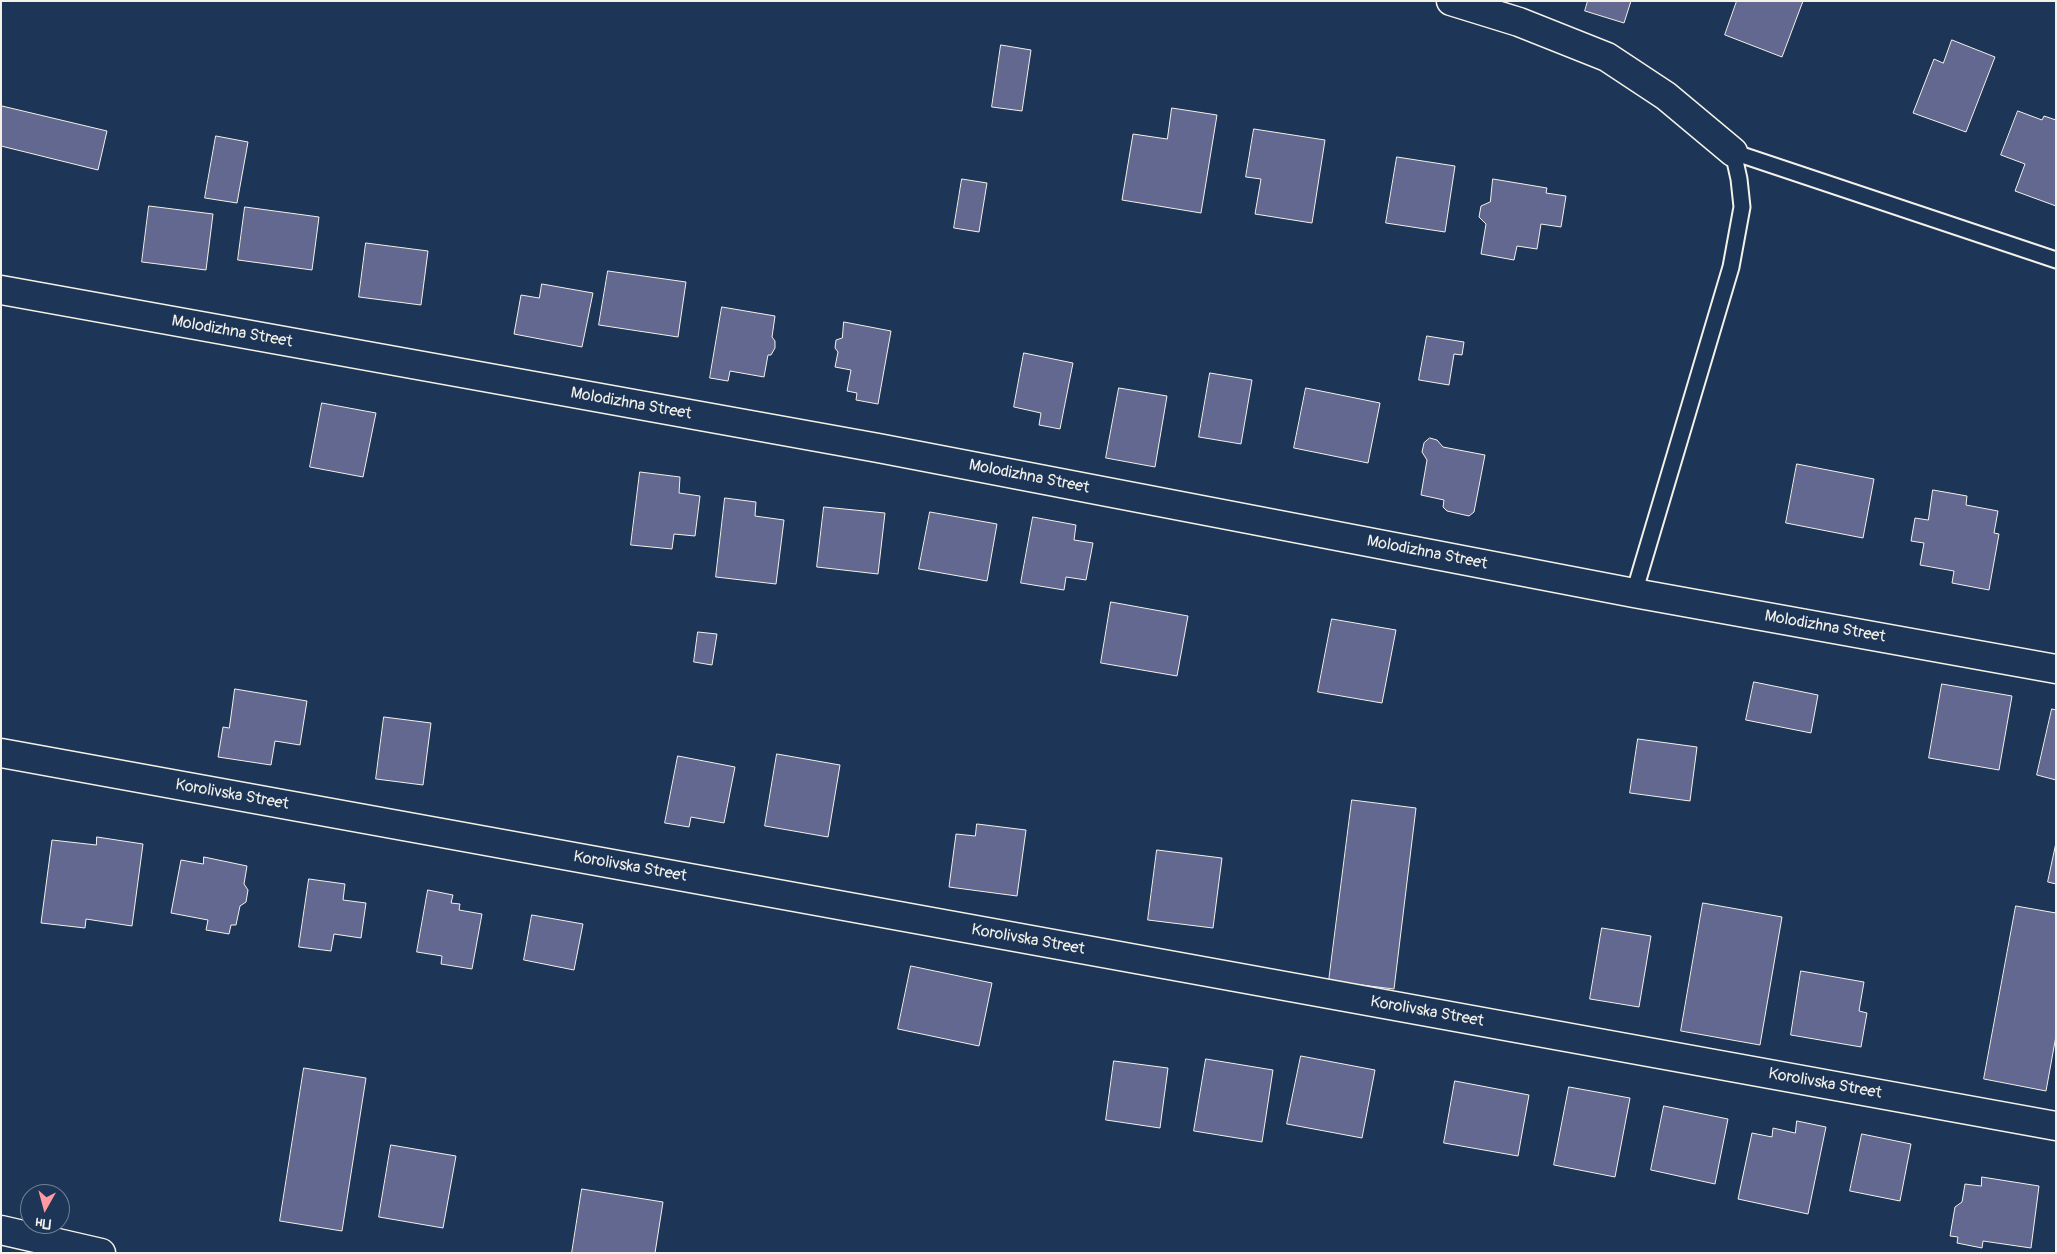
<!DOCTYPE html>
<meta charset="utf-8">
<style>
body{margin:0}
#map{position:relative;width:2057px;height:1254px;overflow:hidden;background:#1d3557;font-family:Pangolin,sans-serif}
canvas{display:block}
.frame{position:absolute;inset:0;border:2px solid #f4f1e8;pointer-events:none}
.north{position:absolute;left:20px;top:1184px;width:50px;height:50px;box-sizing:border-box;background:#1d3557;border:1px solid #738091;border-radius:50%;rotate:187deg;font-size:14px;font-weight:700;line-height:20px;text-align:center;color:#f4f1e8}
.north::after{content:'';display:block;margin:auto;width:18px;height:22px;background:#ff9aa2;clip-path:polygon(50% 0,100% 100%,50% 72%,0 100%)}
</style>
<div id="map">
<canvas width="2057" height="1254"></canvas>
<div class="frame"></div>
<div class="north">Пн</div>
</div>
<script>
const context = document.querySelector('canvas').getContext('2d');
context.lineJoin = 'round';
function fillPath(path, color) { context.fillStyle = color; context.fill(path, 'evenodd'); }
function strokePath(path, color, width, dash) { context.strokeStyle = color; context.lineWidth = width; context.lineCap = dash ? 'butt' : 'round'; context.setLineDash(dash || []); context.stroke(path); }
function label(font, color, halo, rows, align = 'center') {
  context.font = font + ' Pangolin,sans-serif'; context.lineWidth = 5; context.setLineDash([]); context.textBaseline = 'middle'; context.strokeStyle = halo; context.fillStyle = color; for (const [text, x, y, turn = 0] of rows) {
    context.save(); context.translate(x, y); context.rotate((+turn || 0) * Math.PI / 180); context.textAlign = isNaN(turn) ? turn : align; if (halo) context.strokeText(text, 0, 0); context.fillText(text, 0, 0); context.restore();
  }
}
const building = new Path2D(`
 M 1588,1 L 1631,1 L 1624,23 L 1585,11 Z
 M 1737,1 L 1803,1 L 1782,57 L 1725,35 Z
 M 1952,40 L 1995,57 L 1966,132 L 1913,113 L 1934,59 L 1943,63 Z
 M 1001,45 L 1031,50 L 1022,111 L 992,107 Z
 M 2,106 L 107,131 L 98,170 L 1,146 Z
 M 1172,108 L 1217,115 L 1201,213 L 1122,200 L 1133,134 L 1167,139 Z
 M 2018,111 L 2042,120 L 2044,116 L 2056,120 L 2056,206 L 2015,191 L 2025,164 L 2001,155 Z
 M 1254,129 L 1325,140 L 1312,223 L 1255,214 L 1261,179 L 1246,177 Z
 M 216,136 L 248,142 L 237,203 L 205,198 Z
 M 1397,157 L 1455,166 L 1445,232 L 1386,223 Z
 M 962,179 L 987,183 L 979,232 L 954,228 Z
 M 1493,179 L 1547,188 L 1546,193 L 1566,196 L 1561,227 L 1541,224 L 1537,249 L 1517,246 L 1514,260 L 1481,254 L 1486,224 L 1479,217 L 1481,206 L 1490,202 Z
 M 149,206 L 213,214 L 206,270 L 142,262 Z
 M 245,207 L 319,217 L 312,270 L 238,260 Z
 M 366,243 L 428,251 L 421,305 L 359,297 Z
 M 608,271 L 686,282 L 678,337 L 599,325 Z
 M 542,284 L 593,293 L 582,347 L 514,334 L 521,295 L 539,298 Z
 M 722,307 L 775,316 L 772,337 L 775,341 L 775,348 L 771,355 L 768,355 L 764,377 L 730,371 L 728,381 L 710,378 Z
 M 844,322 L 891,331 L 878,404 L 856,400 L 857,393 L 847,391 L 851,370 L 835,367 L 838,352 L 835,348 L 836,340 L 842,338 Z
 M 1427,336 L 1464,342 L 1462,355 L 1454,354 L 1449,385 L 1419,380 Z
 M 1024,353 L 1073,363 L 1060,429 L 1039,425 L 1041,413 L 1014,407 Z
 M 1210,373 L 1252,380 L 1241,444 L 1199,437 Z
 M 1119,388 L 1167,396 L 1155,467 L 1106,458 Z
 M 1306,388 L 1380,403 L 1368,463 L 1294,448 Z
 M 322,403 L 376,413 L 363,477 L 310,467 Z
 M 1430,438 L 1437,440 L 1443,447 L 1485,455 L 1474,512 L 1469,516 L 1447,511 L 1443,507 L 1444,500 L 1421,495 L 1427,460 L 1422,452 L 1424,443 Z
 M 1797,464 L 1874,479 L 1863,538 L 1786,523 Z
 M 640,472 L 680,477 L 679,493 L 700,496 L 695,536 L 674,534 L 672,549 L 631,545 Z
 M 1933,490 L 1967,496 L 1966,505 L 1998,511 L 1994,533 L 1999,534 L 1989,590 L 1952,583 L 1954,571 L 1920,565 L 1924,543 L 1911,541 L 1915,518 L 1928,520 Z
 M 725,498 L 756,502 L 755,516 L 784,520 L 776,584 L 716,577 Z
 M 824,507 L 885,513 L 878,574 L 817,567 Z
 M 930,512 L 997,524 L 987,581 L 919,569 Z
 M 1033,517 L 1076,525 L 1074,540 L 1093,543 L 1086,580 L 1066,577 L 1064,590 L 1021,583 Z
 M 1111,602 L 1188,616 L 1177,676 L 1101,663 Z
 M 1332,619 L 1396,630 L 1382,703 L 1318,692 Z
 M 698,632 L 717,634 L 712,665 L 694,662 Z
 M 1754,682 L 1818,695 L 1811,733 L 1746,720 Z
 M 1942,684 L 2012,696 L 1999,770 L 1929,758 Z
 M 235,689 L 307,701 L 300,745 L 275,741 L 271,765 L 218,757 L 223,727 L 229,728 Z
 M 2052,709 L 2056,710 L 2056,780 L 2037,775 Z
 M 384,717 L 431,723 L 423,785 L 376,779 Z
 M 1638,739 L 1697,747 L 1690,801 L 1630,793 Z
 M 777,754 L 840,765 L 828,837 L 765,826 Z
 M 678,756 L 735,767 L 724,823 L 691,817 L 689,827 L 665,823 Z
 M 1352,800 L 1416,808 L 1394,989 L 1329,981 Z
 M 977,824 L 1026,830 L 1017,896 L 949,887 L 956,834 L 975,836 Z
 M 97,837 L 143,844 L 132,926 L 86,919 L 85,928 L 41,923 L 52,840 L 96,845 Z
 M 2056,843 L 2056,884 L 2048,882 Z
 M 1157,850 L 1222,858 L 1213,928 L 1148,920 Z
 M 204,857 L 247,866 L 244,884 L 248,890 L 246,902 L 240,906 L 236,925 L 231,925 L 229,934 L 206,930 L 208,920 L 171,913 L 181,860 L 203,864 Z
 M 309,879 L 345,884 L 343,900 L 366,903 L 361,938 L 334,934 L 331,951 L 299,947 Z
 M 428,890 L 453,895 L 451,903 L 460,904 L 459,910 L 482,914 L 472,969 L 441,964 L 442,956 L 417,952 Z
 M 1703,903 L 1782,917 L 1760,1045 L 1681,1031 Z
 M 2016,906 L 2056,913 L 2056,1036 L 2046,1091 L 1984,1079 Z
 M 532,915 L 583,924 L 574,970 L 524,960 Z
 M 1602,928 L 1651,936 L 1639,1007 L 1590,999 Z
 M 911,966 L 992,983 L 979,1046 L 898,1029 Z
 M 1801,971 L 1864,982 L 1859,1011 L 1867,1013 L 1861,1047 L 1791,1035 Z
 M 1301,1056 L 1375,1070 L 1362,1138 L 1287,1124 Z
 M 1206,1059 L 1273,1070 L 1262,1142 L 1194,1131 Z
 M 1114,1061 L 1168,1068 L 1160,1128 L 1106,1120 Z
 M 304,1068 L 366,1078 L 342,1231 L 280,1221 Z
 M 1455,1081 L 1529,1095 L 1518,1156 L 1444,1143 Z
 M 1569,1087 L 1630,1098 L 1615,1177 L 1554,1165 Z
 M 1664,1106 L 1728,1119 L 1715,1184 L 1651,1170 Z
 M 1797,1121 L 1826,1127 L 1808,1214 L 1738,1199 L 1752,1133 L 1772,1137 L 1773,1128 L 1795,1133 Z
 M 1862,1134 L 1911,1144 L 1900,1201 L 1850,1191 Z
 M 391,1145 L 456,1156 L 443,1228 L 379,1217 Z
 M 1982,1177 L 2039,1186 L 2031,1248 L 1983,1241 L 1982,1248 L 1957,1243 L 1958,1237 L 1950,1236 L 1955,1207 L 1962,1202 L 1965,1184 L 1981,1186 Z
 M 582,1189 L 663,1202 L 655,1253 L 572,1253 Z`);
const lane = new Path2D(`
 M 1733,152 L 2056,260
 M 1634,593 L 1731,267 L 1742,207 L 1739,179 L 1733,152`);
const street = new Path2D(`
 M 1451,1 L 1519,22 L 1607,57 L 1666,96 L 1733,152
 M 1,290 L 878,448 L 1634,593 L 2056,669
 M 1,753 L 2056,1126
 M 1,1230 L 101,1253`);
const streetNames = [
 ["Molodizhna Street",232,332,10],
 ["Molodizhna Street",631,404,10],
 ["Molodizhna Street",1029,477,11],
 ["Molodizhna Street",1427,553,11],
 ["Molodizhna Street",1825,627,10],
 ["Korolivska Street",232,795,10],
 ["Korolivska Street",630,867,10],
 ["Korolivska Street",1028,940,10],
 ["Korolivska Street",1427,1012,10],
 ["Korolivska Street",1825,1084,10]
];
fillPath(building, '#62688f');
strokePath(building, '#f4f1e8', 1);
strokePath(lane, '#f4f1e8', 19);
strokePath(street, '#f4f1e8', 31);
strokePath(lane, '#1d3557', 15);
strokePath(street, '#1d3557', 28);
label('16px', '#f4f1e8', '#1d3557', streetNames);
</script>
